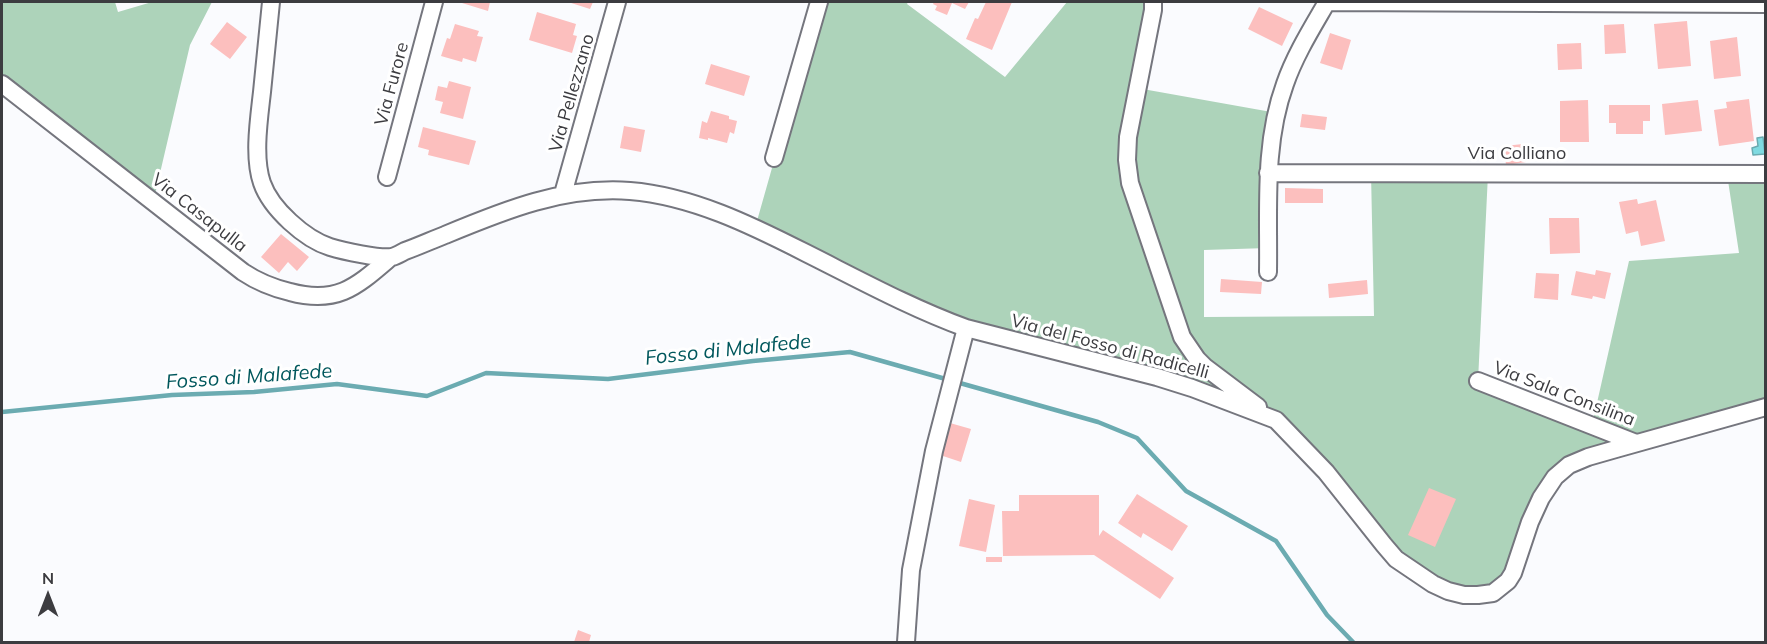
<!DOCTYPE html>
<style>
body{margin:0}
#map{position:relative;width:1767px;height:644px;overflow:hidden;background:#fafbfe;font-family:Mulish,sans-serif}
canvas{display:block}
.frame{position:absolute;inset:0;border:3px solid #3c3c40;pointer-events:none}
.north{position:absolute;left:18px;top:566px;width:60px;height:60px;-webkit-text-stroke:4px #fff;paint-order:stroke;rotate:0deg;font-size:16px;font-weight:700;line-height:24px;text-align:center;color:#3c3c40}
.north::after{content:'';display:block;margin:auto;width:21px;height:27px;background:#3c3c40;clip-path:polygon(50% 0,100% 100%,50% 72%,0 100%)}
</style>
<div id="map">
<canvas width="1767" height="644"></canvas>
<div class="frame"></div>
<div class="north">N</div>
</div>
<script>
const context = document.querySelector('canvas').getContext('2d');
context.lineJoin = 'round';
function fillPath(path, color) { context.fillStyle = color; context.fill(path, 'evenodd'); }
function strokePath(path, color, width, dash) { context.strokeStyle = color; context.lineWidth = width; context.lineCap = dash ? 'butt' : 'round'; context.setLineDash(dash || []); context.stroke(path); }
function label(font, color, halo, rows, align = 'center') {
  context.font = font + ' Mulish,sans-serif'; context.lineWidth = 6; context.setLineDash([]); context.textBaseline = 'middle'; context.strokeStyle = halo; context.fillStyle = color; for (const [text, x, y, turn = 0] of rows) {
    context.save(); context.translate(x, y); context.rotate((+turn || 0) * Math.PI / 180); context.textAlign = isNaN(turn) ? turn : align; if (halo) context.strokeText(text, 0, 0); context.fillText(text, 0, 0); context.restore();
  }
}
const green = new Path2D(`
 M 2,2 L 115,2 L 118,12 L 152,2 L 212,2 L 190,45 L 153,203 L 2,84 Z
 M 819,2 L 908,2 L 907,4 L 1005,77 L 1067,2 L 1151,2 L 1137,88 L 1277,113 L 1268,248 L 1204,250 L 1204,317 L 1374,316 L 1371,173 L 1488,174 L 1478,381 L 1592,425 L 1629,261 L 1739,253 L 1727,174 L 1765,174 L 1765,416 L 1636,443 L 1556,465 L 1530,522 L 1513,573 L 1478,595 L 1412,571 L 1275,420 L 966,328 L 755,228 Z`);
const water = new Path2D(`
 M 1763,137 L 1765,154 L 1753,155 L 1752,148 L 1758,146 L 1757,138 Z`);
const stream = new Path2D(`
 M 2,412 L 172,395 L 254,392 L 337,384 L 427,396 L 486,373 L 608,379 L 753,361 L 850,352 L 1098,422 L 1137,438 L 1186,491 L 1276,541 L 1327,615 L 1353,642`);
const building = new Path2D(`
 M 462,2 L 490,2 L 488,11 L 462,3 Z
 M 568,2 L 593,2 L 590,9 Z
 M 934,2 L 969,2 L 965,9 L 952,3 L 947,15 L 935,10 L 937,6 L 933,4 Z
 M 986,2 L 1012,2 L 992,50 L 966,39 L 975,18 L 978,19 Z
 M 1259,7 L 1293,23 L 1282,46 L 1248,29 Z
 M 537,12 L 576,24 L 573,35 L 577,36 L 572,53 L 529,40 Z
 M 1687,21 L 1691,66 L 1658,69 L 1654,24 Z
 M 227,22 L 247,37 L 230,59 L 210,44 Z
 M 455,24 L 479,31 L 477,36 L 483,37 L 476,62 L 463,58 L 462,62 L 441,56 L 447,38 L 450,39 Z
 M 1624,24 L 1626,53 L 1605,54 L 1604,25 Z
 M 1330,33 L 1351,40 L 1342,70 L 1320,63 Z
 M 1737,37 L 1741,76 L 1714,79 L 1710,41 Z
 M 1581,43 L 1582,69 L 1558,70 L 1557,44 Z
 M 711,64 L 750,76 L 744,96 L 705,84 Z
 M 449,81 L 471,87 L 463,119 L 440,113 L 443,102 L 435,100 L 438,86 L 447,88 Z
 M 1749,99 L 1754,141 L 1719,146 L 1714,110 L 1727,108 L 1726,102 Z
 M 1588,100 L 1589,142 L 1560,142 L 1560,101 Z
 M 1698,100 L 1702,131 L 1665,135 L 1662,104 Z
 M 1609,105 L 1650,105 L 1650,121 L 1643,121 L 1643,134 L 1616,134 L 1616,123 L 1609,123 Z
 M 711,111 L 729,116 L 729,119 L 737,121 L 734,134 L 730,132 L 727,143 L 708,138 L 708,140 L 699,138 L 702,121 L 707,123 Z
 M 1302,114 L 1327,117 L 1325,130 L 1300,127 Z
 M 624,126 L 645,130 L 641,152 L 620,148 Z
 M 423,127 L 476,141 L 469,165 L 428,155 L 429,150 L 418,147 Z
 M 1523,144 L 1526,162 L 1506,165 L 1504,146 Z
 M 1285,188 L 1323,189 L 1323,203 L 1285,203 Z
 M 1637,199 L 1638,204 L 1656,200 L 1665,241 L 1641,246 L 1638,231 L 1626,234 L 1619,202 Z
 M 1549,218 L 1579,218 L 1580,253 L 1550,254 Z
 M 281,234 L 309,257 L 297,271 L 288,262 L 279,273 L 261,257 Z
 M 1596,270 L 1611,273 L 1605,299 L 1593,296 L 1592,299 L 1571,295 L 1576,271 L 1595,275 Z
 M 1536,273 L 1559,274 L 1558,300 L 1534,298 Z
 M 1221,279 L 1262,282 L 1261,294 L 1220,292 Z
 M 1367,280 L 1368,294 L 1329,298 L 1328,284 Z
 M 950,423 L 971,429 L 961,462 L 940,455 Z
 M 1429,488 L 1456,499 L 1435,547 L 1408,535 Z
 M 1137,494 L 1188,526 L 1172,551 L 1143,533 L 1141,538 L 1118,523 Z
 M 1019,495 L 1099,495 L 1099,536 L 1103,530 L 1174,578 L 1160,599 L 1094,555 L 1003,556 L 1002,511 L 1019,511 Z
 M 969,499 L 995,505 L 986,552 L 959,546 Z
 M 986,557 L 1002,557 L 1002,562 L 986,562 Z
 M 578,630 L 591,635 L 589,642 L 574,642 Z`);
const street = new Path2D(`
 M 271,2 C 268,32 265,62 262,92 C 259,119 253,157 262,183 C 271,209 305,239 330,247 C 343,251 380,259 392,257 C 396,256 401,253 405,251 C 419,246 432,240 445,235 C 505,210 564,186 630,191 C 692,196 751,225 806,253 C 858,279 911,308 966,328 L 1157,377 L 1192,388 L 1276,420 L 1326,472 L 1384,545 L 1396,559 L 1433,584 L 1448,591 L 1464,595 L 1478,595 L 1493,593 L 1508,581 L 1513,573 L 1530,522 L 1541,498 L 1555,477 L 1569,465 L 1588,457 L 1616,449 L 1766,407
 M 1153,2 L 1153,10 L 1128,137 L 1127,160 L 1130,183 L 1182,337 L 1197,359 L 1205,367 L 1258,407
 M 1326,2 L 1766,4
 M 2,84 L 243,272 C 258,282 273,288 290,292 C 338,305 357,286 391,257
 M 774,158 L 819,2
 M 1268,173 L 1766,174
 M 387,177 L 434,2
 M 563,194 L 617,2
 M 1268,272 C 1269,210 1263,144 1285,84 C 1295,55 1312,28 1327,2
 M 1478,381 L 1636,443
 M 906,642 L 911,570 L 934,451 L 966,328`);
const streetNames = [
 ["Via Furore",392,84,-75],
 ["Via Pellezzano",572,93,-74],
 ["Via Colliano",1517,154],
 ["Via Casapulla",199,213,38],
 ["Via del Fosso di Radicelli",1110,347,15],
 ["Via Sala Consilina",1564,394,21]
];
const waterNames = [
 ["Fosso di Malafede",728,350,-6],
 ["Fosso di Malafede",249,377,-4]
];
fillPath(green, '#add3ba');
fillPath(water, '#7fdae1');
strokePath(water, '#6babb1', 1.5);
strokePath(stream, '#6babb1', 4.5);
fillPath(building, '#fcbfbe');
strokePath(street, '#75767e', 20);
strokePath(street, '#fff', 16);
label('18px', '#3c3c40', '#fff', streetNames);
label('italic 20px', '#00575c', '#fff', waterNames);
</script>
